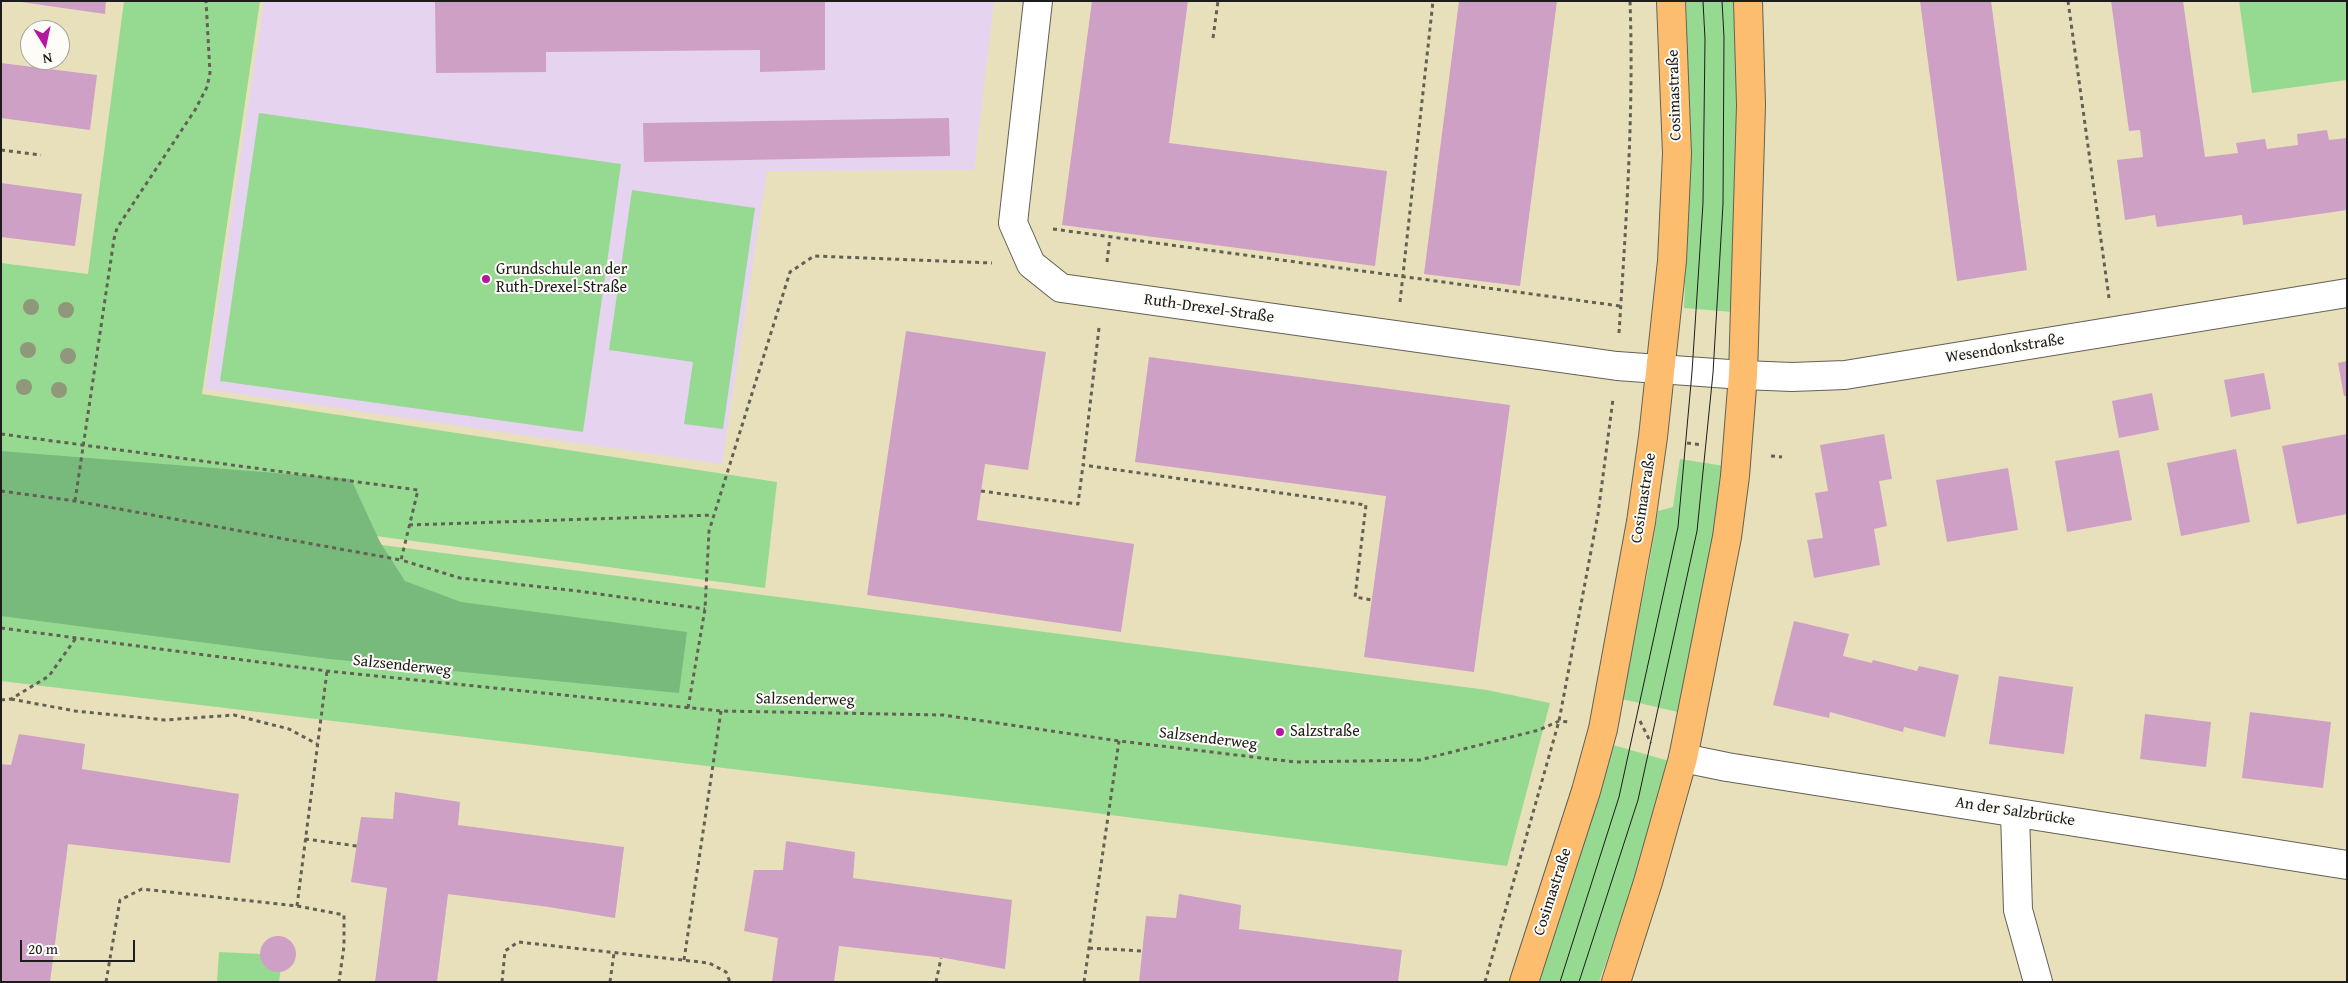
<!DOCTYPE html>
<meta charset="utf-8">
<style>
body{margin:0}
#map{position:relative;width:2348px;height:983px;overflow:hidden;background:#e8e0bb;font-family:"Gentium Book Plus",serif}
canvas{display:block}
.frame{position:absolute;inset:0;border:2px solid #1c1c1c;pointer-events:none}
.north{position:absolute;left:20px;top:20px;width:50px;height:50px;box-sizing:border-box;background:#fdfcf7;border:1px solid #a3a29f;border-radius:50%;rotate:170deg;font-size:14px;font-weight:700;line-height:20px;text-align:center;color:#1c1c1c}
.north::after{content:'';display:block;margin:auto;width:18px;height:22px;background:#b5179e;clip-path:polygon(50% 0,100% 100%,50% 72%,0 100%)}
.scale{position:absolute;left:20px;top:940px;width:115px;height:22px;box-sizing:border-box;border:2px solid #1c1c1c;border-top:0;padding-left:6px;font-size:15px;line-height:18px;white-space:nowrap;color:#1c1c1c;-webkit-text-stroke:4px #fdfcf7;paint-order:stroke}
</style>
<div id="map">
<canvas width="2348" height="983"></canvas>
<div class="frame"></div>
<div class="north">N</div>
<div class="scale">20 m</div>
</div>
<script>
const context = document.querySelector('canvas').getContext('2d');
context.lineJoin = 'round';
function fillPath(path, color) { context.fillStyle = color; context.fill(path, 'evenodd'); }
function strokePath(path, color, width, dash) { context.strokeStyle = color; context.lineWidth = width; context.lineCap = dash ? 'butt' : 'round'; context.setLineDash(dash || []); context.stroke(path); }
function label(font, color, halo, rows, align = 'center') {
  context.font = font + ' "Gentium Book Plus",serif'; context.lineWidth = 4; context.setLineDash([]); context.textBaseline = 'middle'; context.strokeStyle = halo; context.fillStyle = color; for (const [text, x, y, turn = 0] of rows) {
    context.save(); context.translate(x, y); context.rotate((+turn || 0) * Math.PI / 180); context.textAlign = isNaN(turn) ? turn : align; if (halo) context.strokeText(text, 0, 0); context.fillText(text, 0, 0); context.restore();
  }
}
const built = new Path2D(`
 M 264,1 L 994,1 L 974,170 L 767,171 L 722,464 L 205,389 Z`);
const green = new Path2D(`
 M 124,1 L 260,1 L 202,394 L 777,482 L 765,588 L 1,486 L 1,263 L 88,274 Z
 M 1686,1 L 1736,1 L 1741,105 L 1732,312 L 1684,308 L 1690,156 Z
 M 2239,1 L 2347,1 L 2347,80 L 2252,93 Z
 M 259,113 L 621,164 L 583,432 L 220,381 Z
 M 632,190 L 755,208 L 723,429 L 684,424 L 693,362 L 609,350 Z
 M 1680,459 L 1724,466 L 1712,568 L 1682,713 L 1622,699 L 1650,560 L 1658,511 L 1673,507 Z
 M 1,495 L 1487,690 L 1550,703 L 1507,866 L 1064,809 L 1,681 Z
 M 1610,744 L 1669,761 L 1639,867 L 1599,982 L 1539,982 L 1588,829 Z
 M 219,952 L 283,955 L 279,982 L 217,982 Z`);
const forest = new Path2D(`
 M 1,451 L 351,479 L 380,542 L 405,581 L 461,602 L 687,632 L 679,693 L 329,659 L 1,616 Z`);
const building = new Path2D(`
 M 14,1 L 106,1 L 105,14 Z
 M 435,1 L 825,1 L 825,70 L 760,72 L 760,50 L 546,52 L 546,72 L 436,73 Z
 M 1092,1 L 1188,1 L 1169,143 L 1387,171 L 1375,266 L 1062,225 Z
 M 1459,1 L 1557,1 L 1520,286 L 1424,274 Z
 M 1920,1 L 1991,1 L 2027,270 L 1957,281 Z
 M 2111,1 L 2183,1 L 2205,157 L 2238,153 L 2236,143 L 2265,139 L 2267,149 L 2298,145 L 2297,134 L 2327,130 L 2329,140 L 2347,138 L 2347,210 L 2243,225 L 2242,215 L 2157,227 L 2155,215 L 2125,220 L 2117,160 L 2143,157 L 2140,130 L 2129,131 Z
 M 1,63 L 97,75 L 90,130 L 1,118 Z
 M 949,118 L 950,156 L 644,162 L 643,123 Z
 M 1,183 L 82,194 L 75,246 L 1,237 Z
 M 906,331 L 1046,352 L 1028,470 L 985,464 L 977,520 L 1134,544 L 1121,632 L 867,595 Z
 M 1149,357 L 1510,405 L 1474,672 L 1364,657 L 1386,496 L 1135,462 Z
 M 2347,361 L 2347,396 L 2344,396 L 2338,363 Z
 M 2264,373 L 2271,409 L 2231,417 L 2224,380 Z
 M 2152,393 L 2159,430 L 2119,438 L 2112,401 Z
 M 1884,434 L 1892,479 L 1879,481 L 1887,526 L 1874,529 L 1880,565 L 1814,578 L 1807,540 L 1823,538 L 1815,493 L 1828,491 L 1820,445 Z
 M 2347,434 L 2347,514 L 2297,524 L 2282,446 Z
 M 2236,449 L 2250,522 L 2181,536 L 2167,463 Z
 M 2119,450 L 2132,520 L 2067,532 L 2055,461 Z
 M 2008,468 L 2018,530 L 1947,542 L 1936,480 Z
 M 1794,621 L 1849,634 L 1843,656 L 1872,663 L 1873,660 L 1917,671 L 1919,666 L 1959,675 L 1945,737 L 1904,727 L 1903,732 L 1830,712 L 1829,718 L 1773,705 Z
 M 1999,676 L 2073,687 L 2064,754 L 1989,744 Z
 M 2250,712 L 2331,722 L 2323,788 L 2242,778 Z
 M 2145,714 L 2211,722 L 2206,767 L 2140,759 Z
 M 19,734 L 85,744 L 82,769 L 239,794 L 230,863 L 68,844 L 50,982 L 1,982 L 1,764 L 11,765 Z
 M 395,792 L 460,802 L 458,825 L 624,847 L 615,918 L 549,907 L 448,894 L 437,982 L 375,982 L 387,888 L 351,882 L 361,817 L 393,819 Z
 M 786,841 L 855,852 L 853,878 L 1012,900 L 1005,969 L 945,958 L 839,946 L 834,982 L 772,982 L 778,938 L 744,931 L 754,870 L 783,870 Z
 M 1179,894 L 1241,905 L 1239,929 L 1402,950 L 1398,982 L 1139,982 L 1146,916 L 1176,918 Z
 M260 954a18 18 0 1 1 36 0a18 18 0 1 1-36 0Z`);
const path = new Path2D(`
 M 2068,1 L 2109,298
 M 1213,38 L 1218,1
 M 1,150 L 41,155
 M 1053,229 L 1620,306
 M 1107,262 L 1110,236
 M 1400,302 L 1433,1
 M 1099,328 L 1083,465 L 1366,505 L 1355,597 L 1372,600
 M 1619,333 C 1626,223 1634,112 1630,1
 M 1,434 L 418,490 L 401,560 L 460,578 L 578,591 L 705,609
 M 1687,443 L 1703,445
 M 1771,456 L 1782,457
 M 1,491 L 75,501 L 401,560
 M 981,491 L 1078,504 L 1083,465
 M 75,501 L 114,239 L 117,228 L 195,110 L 207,87 L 210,73 L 206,1
 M 409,525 L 713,515
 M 1,628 L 327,671 L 721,711 L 943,715 L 1119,741 L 1295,762 L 1420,760 L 1539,730 L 1559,721 L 1569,722
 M 11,699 L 75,711 L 165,720 L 234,715 L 289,729 L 317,744
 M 1,700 L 11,699 L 49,676 L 76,638
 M 688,708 L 705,609 L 709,531 L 790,272 L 814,256 L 992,263
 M 1640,721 L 1651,743
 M 305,839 L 357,846
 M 297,906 L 327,671
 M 1089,948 L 1142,951
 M 684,960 L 721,711
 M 106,982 L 120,900 L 142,889 L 297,906 L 344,915 L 344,946 L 339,982
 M 502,982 L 505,951 L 518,942 L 709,963 L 726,972 L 730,982
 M 610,982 L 614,953
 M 936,982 L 941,958
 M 1084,982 L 1119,741
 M 1485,982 L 1559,721 L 1598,514 L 1613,399`);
const minor = new Path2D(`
 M 1038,1 L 1013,223 L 1031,264 L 1061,288 L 1617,366 L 1743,375 L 1792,377 L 1845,375 L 2347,293
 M 1683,758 L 1727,767 L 2347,865
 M 2015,813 L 2018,910 L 2038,982`);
const major = new Path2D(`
 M 1524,982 L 1586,791 L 1603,729 L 1641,522 L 1653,437 L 1672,261 L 1677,154 L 1671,1
 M 1616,982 L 1648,882 L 1683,758 L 1727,537 L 1735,476 L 1743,375 L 1751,105 L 1748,1`);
const tram = new Path2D(`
 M 1560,982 L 1619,797 L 1678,527 L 1692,372 L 1703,203 L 1705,39 L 1703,1
 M 1579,982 L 1638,800 L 1697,531 L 1713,373 L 1723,204 L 1724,37 L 1722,1`);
const trees = [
 [31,307],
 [66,310],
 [28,350],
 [68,356],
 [24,387],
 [59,390]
];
const markers = [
 [486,279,5,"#b5179e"],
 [1280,732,5,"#b5179e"]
];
const streetNames = [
 ["Cosimastraße",1675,95,-92],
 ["Ruth-Drexel-Straße",1209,309,8],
 ["Wesendonkstraße",2005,349,-9],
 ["Cosimastraße",1644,498,-81],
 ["Salzsenderweg",402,666,6],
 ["Salzsenderweg",805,700,1],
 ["Salzsenderweg",1208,739,7],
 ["An der Salzbrücke",2015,812,9],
 ["Cosimastraße",1553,892,-72]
];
const poiNames = [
 ["Grundschule an der",496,270],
 ["Ruth-Drexel-Straße",496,288],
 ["Salzstraße",1290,732]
];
fillPath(built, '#e6d3f0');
fillPath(green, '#96da92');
fillPath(forest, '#78ba7c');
fillPath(building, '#cea0c6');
strokePath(minor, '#636154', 30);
strokePath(major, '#636154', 30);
strokePath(path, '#636154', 3, [4, 4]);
strokePath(minor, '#fff', 28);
strokePath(major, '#fcbd6f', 28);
strokePath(tram, '#1c1c1c', 1);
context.fillStyle = '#8f987a';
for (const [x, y] of trees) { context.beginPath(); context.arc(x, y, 8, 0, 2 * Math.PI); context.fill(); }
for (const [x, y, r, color] of markers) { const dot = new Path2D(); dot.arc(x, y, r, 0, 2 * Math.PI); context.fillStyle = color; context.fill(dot); strokePath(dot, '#fdfcf7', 2); }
label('16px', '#1c1c1c', '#fdfcf7', streetNames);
label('16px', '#1c1c1c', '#fdfcf7', poiNames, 'left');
</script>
